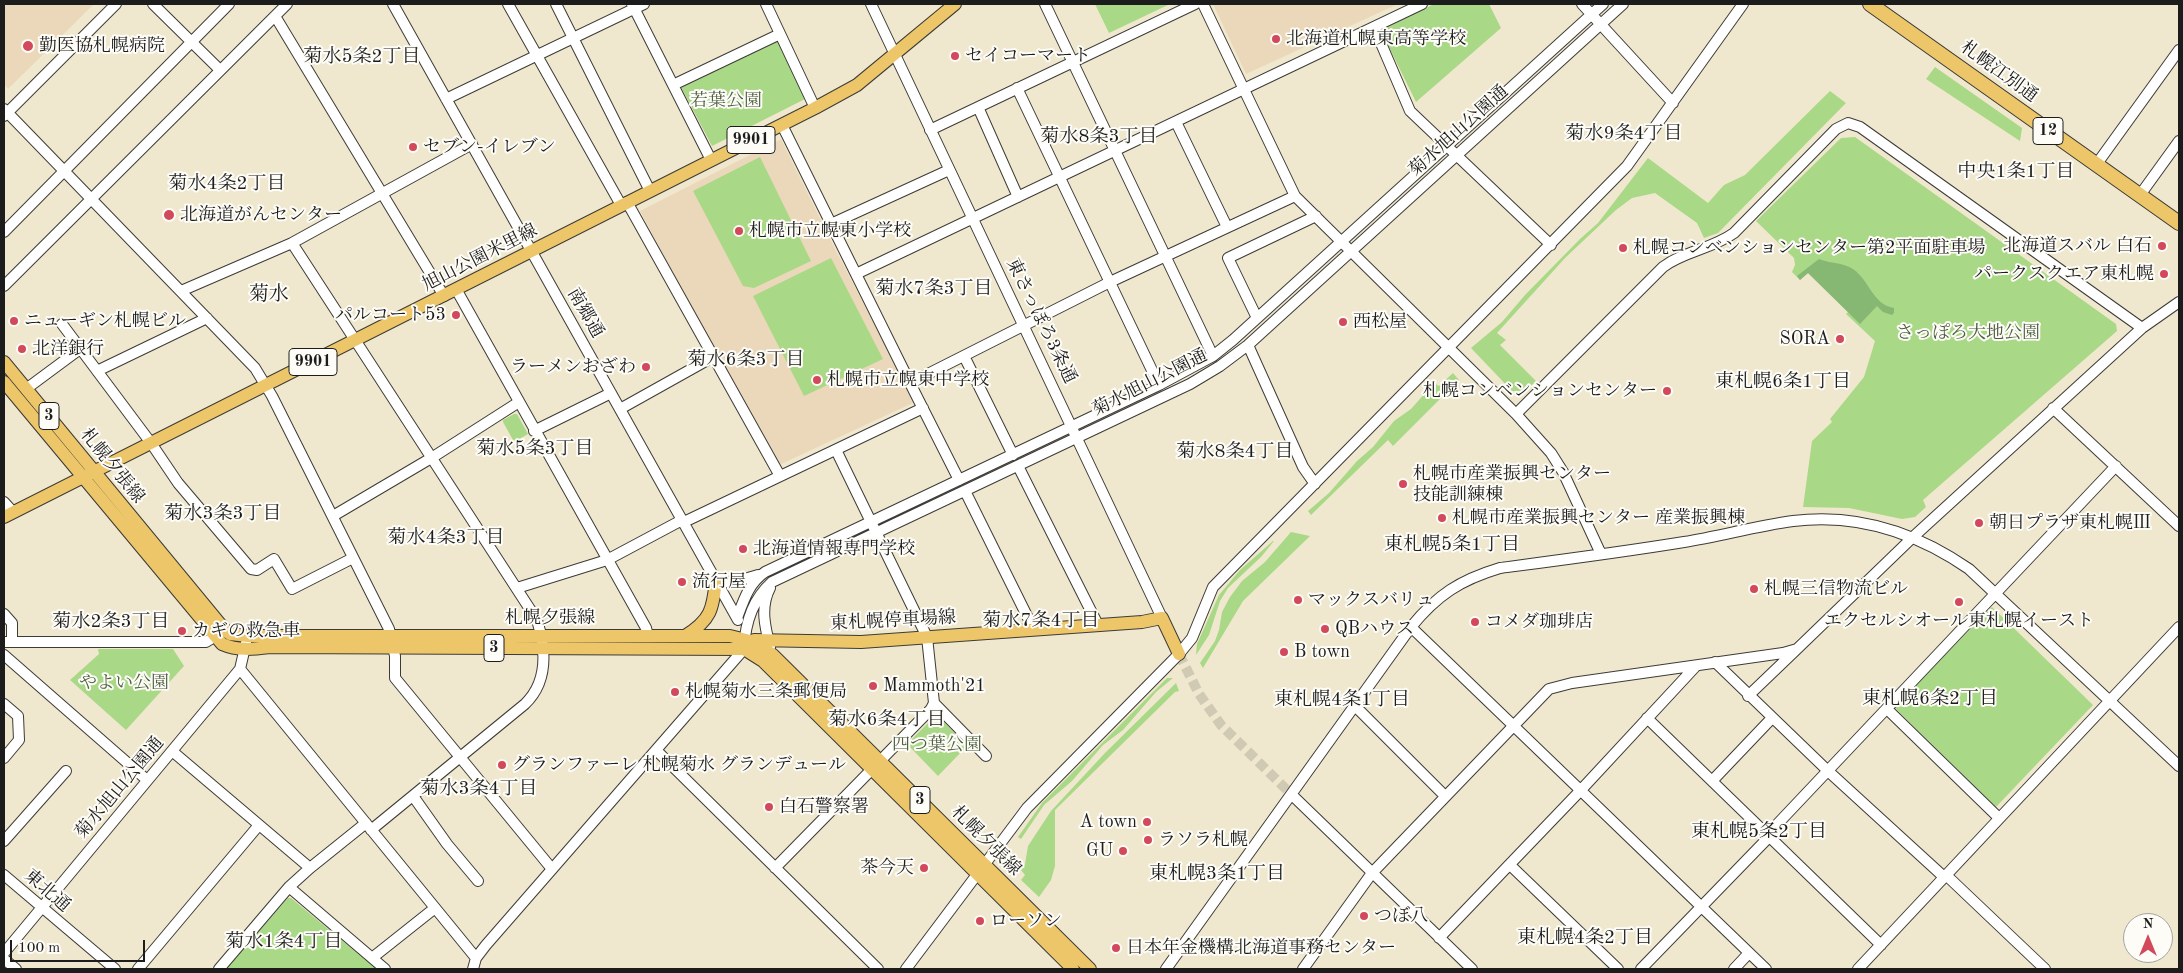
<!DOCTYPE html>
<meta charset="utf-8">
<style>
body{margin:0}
#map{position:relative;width:2183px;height:973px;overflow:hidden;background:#f0e8ce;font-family:"Old Standard TT",serif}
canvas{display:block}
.frame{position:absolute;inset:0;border:5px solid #1c1c1c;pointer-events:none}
.north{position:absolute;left:2123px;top:913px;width:50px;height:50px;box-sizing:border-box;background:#fdfcf7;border:1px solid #a3a29f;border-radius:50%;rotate:0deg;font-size:14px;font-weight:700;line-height:20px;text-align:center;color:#1c1c1c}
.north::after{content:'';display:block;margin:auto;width:18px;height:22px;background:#d1495b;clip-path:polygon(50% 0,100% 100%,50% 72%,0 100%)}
.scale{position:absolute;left:10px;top:940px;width:135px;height:22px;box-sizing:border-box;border:2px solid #1c1c1c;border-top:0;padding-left:6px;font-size:15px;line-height:18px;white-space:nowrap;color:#1c1c1c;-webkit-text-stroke:4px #fdfcf7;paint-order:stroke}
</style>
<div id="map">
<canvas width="2183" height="973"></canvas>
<div class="frame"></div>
<div class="north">N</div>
<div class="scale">100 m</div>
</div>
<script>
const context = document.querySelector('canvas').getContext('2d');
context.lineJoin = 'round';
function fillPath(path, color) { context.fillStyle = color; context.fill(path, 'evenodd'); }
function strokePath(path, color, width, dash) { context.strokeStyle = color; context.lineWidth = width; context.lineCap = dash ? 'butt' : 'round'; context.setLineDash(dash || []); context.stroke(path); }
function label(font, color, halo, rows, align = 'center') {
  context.font = font + ' "Old Standard TT","Noto Serif JP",serif'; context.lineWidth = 4; context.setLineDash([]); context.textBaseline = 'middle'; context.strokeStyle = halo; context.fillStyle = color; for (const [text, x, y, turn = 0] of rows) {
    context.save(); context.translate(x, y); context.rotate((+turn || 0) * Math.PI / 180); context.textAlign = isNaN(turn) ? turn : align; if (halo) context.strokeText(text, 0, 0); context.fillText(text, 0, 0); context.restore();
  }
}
const built = new Path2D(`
 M 7,4 L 94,4 L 8,89 L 4,84 L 4,7 Z
 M 1213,4 L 1398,4 L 1246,74 Z
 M 781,139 L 836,251 L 915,402 L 779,465 L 718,357 L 640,211 Z`);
const green = new Path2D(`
 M 1095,4 L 1170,4 L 1109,33 Z
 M 1434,4 L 1489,4 L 1501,28 L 1416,102 L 1382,33 L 1384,29 Z
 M 777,40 L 805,99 L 712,146 L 681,87 Z
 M 1935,67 L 2022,128 L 2020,141 L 1926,79 Z
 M 1830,91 L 1846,103 L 1718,233 L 1704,238 L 1697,223 L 1655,193 L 1632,198 L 1616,210 L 1566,257 L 1497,333 L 1506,340 L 1500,345 L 1536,381 L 1526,391 L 1512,391 L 1471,348 L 1502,322 L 1525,295 L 1580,239 L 1598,223 L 1648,158 L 1708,203 L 1724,185 L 1745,175 Z
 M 1855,137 L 2116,324 L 2117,331 L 1923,500 L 1926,507 L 1915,517 L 1902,519 L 1849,508 L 1803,507 L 1812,441 L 1832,422 L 1830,419 L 1864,377 L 1875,341 L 1846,314 L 1848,312 L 1808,273 L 1800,280 L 1792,272 L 1795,265 L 1794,258 L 1756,221 L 1841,138 Z
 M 760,157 L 811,261 L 754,288 L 743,286 L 693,191 Z
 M 831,258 L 883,359 L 804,396 L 753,296 Z
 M 1453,373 L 1459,380 L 1393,446 L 1388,440 L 1311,515 L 1308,511 L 1329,493 L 1357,461 L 1373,447 L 1394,421 L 1411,409 L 1434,383 L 1439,386 Z
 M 514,414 L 517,414 L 528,434 L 516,441 L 513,440 L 503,422 L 503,420 Z
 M 1291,532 L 1310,536 L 1243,601 L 1203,668 L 1200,663 L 1215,641 L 1219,630 L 1222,612 L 1230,597 L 1242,581 L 1265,562 Z
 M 1273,541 L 1274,541 L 1261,557 L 1228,588 L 1220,601 L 1209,635 L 1196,655 L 1197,644 L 1219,595 L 1240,570 Z
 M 1992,607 L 2093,705 L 1996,807 L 1894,707 Z
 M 98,649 L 173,649 L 184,666 L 126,730 L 70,680 L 99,654 Z
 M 1167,678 L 1173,678 L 1156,692 L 1123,730 L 1103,745 L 1072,781 L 1044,805 L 1021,839 L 1018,837 L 1042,803 Z
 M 1176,683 L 1179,691 L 1175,692 L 1055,810 L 1055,866 L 1051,880 L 1039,897 L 1021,880 L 1025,875 L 1021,870 L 1025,864 L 1028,846 L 1051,811 L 1105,753 Z
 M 934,717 L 939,717 L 967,746 L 938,776 L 907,744 Z
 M 288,898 L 291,898 L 376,969 L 226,969 Z`);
const forest = new Path2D(`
 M 1819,259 C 1831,264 1842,262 1853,269 C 1870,281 1872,304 1894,308 L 1894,313 L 1892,315 L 1883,312 L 1877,306 L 1860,324 L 1808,273 L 1800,280 L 1797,276 Z`);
const minorTunnel = new Path2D(`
 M 1179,654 L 1199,694 L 1221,725 L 1292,795`);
const minor = new Path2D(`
 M 153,4 L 220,70
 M 393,4 L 738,620
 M 508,4 L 621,205
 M 556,4 L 650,191
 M 632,4 L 711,160
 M 766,4 L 815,108
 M 871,4 L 1162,618
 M 1045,4 L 1213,356
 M 1203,4 L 1295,196 L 1516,414 L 1551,453 L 1563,472 L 1601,554
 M 1582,4 L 1673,103
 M 275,16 L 444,296
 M 1374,27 L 1410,111 L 1551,245
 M 673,85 L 780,34
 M 1017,88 L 1159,385
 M 446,99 L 644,4
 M 978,107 L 1018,197
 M 4,109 L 255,368 L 272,396 L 389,629 L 395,656 L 395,678 L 552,869
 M 4,116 L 116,4
 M 1176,122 L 1227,227
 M 782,125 L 910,383
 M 930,130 L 1195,4
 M 2096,165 L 2179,50
 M 2140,195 L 2179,141
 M 627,202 L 780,476
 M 831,224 L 949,170
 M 4,232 L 229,4
 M 292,243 L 537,620 C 546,649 548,682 525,704 L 371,830
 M 856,274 L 1422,4
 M 4,286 L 287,4
 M 456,289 L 646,628 L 648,636
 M 181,291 L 292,243 L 472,144
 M 1257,318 L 1228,258 L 1316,216
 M 62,324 L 151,443 L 178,483 L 251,569 L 257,570 L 274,559 L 292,589 L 353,558
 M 1248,345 L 1303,467 L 1315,484
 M 964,356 L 1013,455
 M 97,371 L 207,318
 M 26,389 L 80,349
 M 2053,408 L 2179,526
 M 620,409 L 713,357
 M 1516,414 L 1663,267 C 1684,251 1712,249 1734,233 L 1836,129 L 1848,123 L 1860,127 L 2142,328
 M 534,431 L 611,393
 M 1018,466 L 1098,625
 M 959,480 L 910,383 L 1110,282 L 1295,196
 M 965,491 L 1034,630
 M 4,502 L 13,512
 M 333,516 L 433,457 L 519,402
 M 684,522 L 923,408
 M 716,580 L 731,583 L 758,575
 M 517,588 L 607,560 L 682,520
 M 770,588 C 760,607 765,627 770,647
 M 4,614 L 12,623 L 12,642
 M 737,618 C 744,599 749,583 765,572 L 1159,385 L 1213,356 L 1233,340 L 1603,4
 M 1411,627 L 1766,969
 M 4,642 L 206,642 L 222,632
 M 4,655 L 147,780
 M 1715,662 L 1828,771 L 1944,877
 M 240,669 L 476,958
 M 1748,696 L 1796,650
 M 934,703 L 986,756
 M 4,704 L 18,716 L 19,740 L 4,758
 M 1355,706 L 1445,796
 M 1887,709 L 1999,818
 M 1647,718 L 1881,945
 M 656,750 L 878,969
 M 172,751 L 310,868 L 366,823
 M 1712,781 L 1772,718
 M 1292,795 L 1472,969
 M 413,796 L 447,844 L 478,881
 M 1767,835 L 2116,466
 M 4,841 L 66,771
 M 1510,865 L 1618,969
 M 775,868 L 931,709 L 934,703 L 927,637 L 836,450
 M 4,875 L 115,969
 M 1946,875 L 2045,969
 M 289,887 L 385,969
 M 1439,938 L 1580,791 L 1696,666
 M 4,953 L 240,669 L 246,643
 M 372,958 L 435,908
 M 4,959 L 16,969
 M 138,969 L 259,825
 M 219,969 L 289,887 L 310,868
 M 473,969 L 476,958 L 486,945 L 744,649 C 745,624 753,599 772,582 L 1190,384 L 1220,366 L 1248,345 L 1623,4
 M 906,969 L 1027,808 L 1179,654 L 1192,638 L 1213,587 L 1627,166 L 1743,4
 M 1166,969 L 1411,627 C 1437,595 1460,580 1500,568 C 1561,560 1623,552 1684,542 C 1721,536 1756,526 1793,521 C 1857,513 1917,533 1969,569 L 2179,766
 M 1303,969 L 1372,873 L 1549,689 L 1572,683 L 1783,653 L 1797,649 L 1912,538 L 2142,328 L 2179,302
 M 1641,969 L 1769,837
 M 1734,969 L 1749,953
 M 1858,969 L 2179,627`);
const major = new Path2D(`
 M 4,362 L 225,630 L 230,634 L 248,636 L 730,636 L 754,642 L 773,655 L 1090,969
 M 4,382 L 222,644 C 238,651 254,649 271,647 L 744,649 L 763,661 L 1073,969
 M 4,517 L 815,108 L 857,85 L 955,4
 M 685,636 C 711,620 713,609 716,580
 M 754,640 L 861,642 L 1142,622 L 1162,618 L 1179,654`);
const highway = new Path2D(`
 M 1870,4 L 2179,223`);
const markers = [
 [1276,39,5,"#d1495b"],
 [28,46,6,"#d1495b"],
 [955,56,5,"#d1495b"],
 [413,147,5,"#d1495b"],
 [169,215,6,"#d1495b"],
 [739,231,5,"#d1495b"],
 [2162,246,5,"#d1495b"],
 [1623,248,5,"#d1495b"],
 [2164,274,5,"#d1495b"],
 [456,315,5,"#d1495b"],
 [14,321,5,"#d1495b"],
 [1343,322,5,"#d1495b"],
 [1840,339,5,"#d1495b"],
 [22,349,5,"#d1495b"],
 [646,367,5,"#d1495b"],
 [817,380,5,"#d1495b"],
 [1667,391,5,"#d1495b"],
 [1403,484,5,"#d1495b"],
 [1442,518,5,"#d1495b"],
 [1979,523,5,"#d1495b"],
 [743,549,5,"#d1495b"],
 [682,582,5,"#d1495b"],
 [1754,589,5,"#d1495b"],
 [1298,600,5,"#d1495b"],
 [1959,602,5,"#d1495b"],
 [1475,622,5,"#d1495b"],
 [1325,629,5,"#d1495b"],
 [182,631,5,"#d1495b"],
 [1284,652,5,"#d1495b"],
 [873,686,5,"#d1495b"],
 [675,692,5,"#d1495b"],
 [502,765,5,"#d1495b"],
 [769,807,5,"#d1495b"],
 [1147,822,5,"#d1495b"],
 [1148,840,5,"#d1495b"],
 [1123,851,5,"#d1495b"],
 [924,868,5,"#d1495b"],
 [1364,916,5,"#d1495b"],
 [980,921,5,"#d1495b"],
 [1116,948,5,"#d1495b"]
];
const shields = [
 [2048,131,30],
 [751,140,48],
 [313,362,48],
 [49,416,20],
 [494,648,20],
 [920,800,20]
];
const shieldNames = [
 ["12",2048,131],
 ["9901",751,140],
 ["9901",313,362],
 ["3",49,416],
 ["3",494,648],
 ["3",920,800]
];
const poiNames = [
 ["北海道札幌東高等学校",1286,39],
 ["勤医協札幌病院",39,46],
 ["セイコーマート",965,56],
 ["セブン-イレブン",423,147],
 ["北海道がんセンター",180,215],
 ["札幌市立幌東小学校",749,231],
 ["北海道スバル 白石",2152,246,"right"],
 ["札幌コンベンションセンター第2平面駐車場",1633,248],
 ["パークスクエア東札幌",2154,274,"right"],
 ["パルコート53",446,315,"right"],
 ["ニューギン札幌ビル",24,321],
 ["西松屋",1353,322],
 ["SORA",1830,339,"right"],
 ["北洋銀行",32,349],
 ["ラーメンおざわ",636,367,"right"],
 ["札幌市立幌東中学校",827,380],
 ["札幌コンベンションセンター",1657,391,"right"],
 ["札幌市産業振興センター",1413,474],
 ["技能訓練棟",1413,495],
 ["札幌市産業振興センター 産業振興棟",1452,518],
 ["朝日プラザ東札幌Ⅲ",1989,523],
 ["北海道情報専門学校",753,549],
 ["流行屋",692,582],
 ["札幌三信物流ビル",1764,589],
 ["マックスバリュ",1308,600],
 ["エクセルシオール東札幌イースト",1959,621,"center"],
 ["コメダ珈琲店",1485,622],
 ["QBハウス",1335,629],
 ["カギの救急車",192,631],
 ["B town",1294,652],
 ["Mammoth'21",883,686],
 ["札幌菊水三条郵便局",685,692],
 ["グランファーレ 札幌菊水 グランデュール",512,765],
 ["白石警察署",779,807],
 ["A town",1137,822,"right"],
 ["ラソラ札幌",1158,840],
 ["GU",1113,851,"right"],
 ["茶今天",914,868,"right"],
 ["つぼ八",1374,916],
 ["ローソン",990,921],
 ["日本年金機構北海道事務センター",1126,948]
];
const streetNames = [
 ["札幌江別通",1999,72,36],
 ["菊水旭山公園通",1459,131,-42],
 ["旭山公園米里線",480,258,-27],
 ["南郷通",585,313,60],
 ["東さっぽろ3条通",1041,321,64],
 ["菊水旭山公園通",1150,383,-27],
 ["札幌夕張線",112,466,51],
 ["札幌夕張線",550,618],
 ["東札幌停車場線",893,621,-3],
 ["菊水旭山公園通",120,788,-50],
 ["札幌夕張線",986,841,45],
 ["東北通",47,891,41]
];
const parkNames = [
 ["若葉公園",726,101],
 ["さっぽろ大地公園",1968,333],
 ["やよい公園",124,683],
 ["四つ葉公園",937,745]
];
const neighbourhoodNames = [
 ["菊水5条2丁目",362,57],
 ["菊水9条4丁目",1624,134],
 ["菊水8条3丁目",1099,137],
 ["中央1条1丁目",2016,172],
 ["菊水4条2丁目",227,184],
 ["菊水7条3丁目",934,289],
 ["菊水6条3丁目",746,360],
 ["東札幌6条1丁目",1783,382],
 ["菊水5条3丁目",535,449],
 ["菊水8条4丁目",1235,452],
 ["菊水3条3丁目",223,514],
 ["菊水4条3丁目",446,538],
 ["東札幌5条1丁目",1452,545],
 ["菊水7条4丁目",1041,621],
 ["菊水2条3丁目",111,622],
 ["東札幌6条2丁目",1930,699],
 ["東札幌4条1丁目",1342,700],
 ["菊水6条4丁目",887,720],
 ["菊水3条4丁目",479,789],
 ["東札幌5条2丁目",1759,832],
 ["東札幌3条1丁目",1217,874],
 ["東札幌4条2丁目",1585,938],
 ["菊水1条4丁目",284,942]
];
const quarterNames = [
 ["菊水",269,295]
];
fillPath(built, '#ebd8ba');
fillPath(green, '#a9d886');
fillPath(forest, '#86b873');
strokePath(minorTunnel, '#d0c9b3', 10, [10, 5]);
strokePath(minor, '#3c3b37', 12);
strokePath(major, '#3c3b37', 14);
strokePath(highway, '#3c3b37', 16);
strokePath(minor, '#fff', 10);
strokePath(major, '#ecc669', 12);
strokePath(highway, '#ecc669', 14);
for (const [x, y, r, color] of markers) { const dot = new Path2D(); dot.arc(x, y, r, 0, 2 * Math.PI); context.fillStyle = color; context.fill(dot); strokePath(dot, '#fdfcf7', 2); }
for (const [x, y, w] of shields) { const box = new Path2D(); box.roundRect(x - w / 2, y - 13.5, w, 27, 4); context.fillStyle = '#fdfcf7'; context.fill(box); strokePath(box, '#1c1c1c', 1); }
label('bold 16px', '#1c1c1c', null, shieldNames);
label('18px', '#1c1c1c', '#fdfcf7', poiNames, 'left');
label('18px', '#1c1c1c', '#fdfcf7', streetNames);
label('18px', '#4d5e41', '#fdfcf7', parkNames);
label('19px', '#1c1c1c', '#fdfcf7', neighbourhoodNames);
label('20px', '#1c1c1c', '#fdfcf7', quarterNames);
</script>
